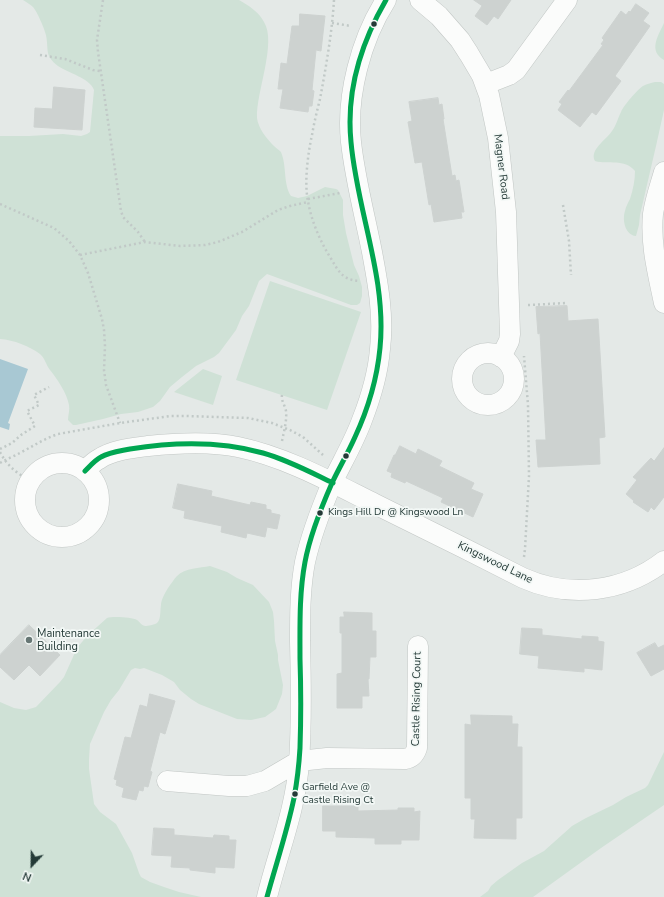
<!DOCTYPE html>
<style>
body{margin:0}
#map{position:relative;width:664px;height:897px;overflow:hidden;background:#e4e9e7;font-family:"Nunito Sans",sans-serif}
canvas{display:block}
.north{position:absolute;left:12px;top:845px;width:40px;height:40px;-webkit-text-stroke:3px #f3f8f6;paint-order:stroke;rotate:202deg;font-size:11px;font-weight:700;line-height:16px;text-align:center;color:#243a37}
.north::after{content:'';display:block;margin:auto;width:14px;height:18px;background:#243a37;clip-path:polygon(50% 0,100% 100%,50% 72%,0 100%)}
</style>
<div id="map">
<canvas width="664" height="897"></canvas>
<div class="north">N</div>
</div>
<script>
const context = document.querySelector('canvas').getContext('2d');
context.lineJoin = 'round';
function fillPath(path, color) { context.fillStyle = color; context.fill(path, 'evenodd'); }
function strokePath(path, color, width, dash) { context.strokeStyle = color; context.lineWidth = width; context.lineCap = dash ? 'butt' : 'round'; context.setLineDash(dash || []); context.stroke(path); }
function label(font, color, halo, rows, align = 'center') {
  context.font = font + ' "Nunito Sans",sans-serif'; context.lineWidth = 3.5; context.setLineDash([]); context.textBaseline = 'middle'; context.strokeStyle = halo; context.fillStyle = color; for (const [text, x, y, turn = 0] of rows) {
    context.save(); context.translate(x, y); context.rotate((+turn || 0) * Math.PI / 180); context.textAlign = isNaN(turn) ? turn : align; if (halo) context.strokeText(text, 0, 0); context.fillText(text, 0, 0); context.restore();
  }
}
const green = new Path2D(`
 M 23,0 L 239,0 C 248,5 259,12 264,22 C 277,43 256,92 257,118 C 258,128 267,139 274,146 C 276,148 279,150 281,152 C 287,166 283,184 291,196 L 298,198 L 307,196 L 325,187 L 336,189 L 338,190 L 343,200 L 343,215 L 346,233 L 354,265 L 359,276 L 362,287 L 362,296 L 360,303 L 357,305 L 351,305 L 308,289 L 267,274 L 259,281 L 249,306 L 242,316 L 236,330 L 219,353 L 214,357 L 196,366 L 182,377 L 170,387 L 160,401 L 153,407 L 138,412 L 121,414 L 103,419 L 76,425 L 73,425 L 68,420 C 68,415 70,410 69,405 C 67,393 57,379 50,370 C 46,365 45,358 40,354 C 29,346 14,340 0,339 L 0,136 L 29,136 L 63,134 L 81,136 L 87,134 L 90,132 L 94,90 C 90,78 68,73 58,66 C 44,55 49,50 46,35 C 45,30 37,11 33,7 C 30,4 26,2 23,0 Z
 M 664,23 L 664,60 C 648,51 658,36 664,23 Z
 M 655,82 L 661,82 L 664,84 L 664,110 L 656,146 L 640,215 L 639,225 L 636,236 C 625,235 622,220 625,211 C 626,206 628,203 630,199 C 633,190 635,180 635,171 C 624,158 609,165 595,161 C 589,150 606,140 612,131 C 616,126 618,118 621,112 C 624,105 637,90 643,86 C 646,84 651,83 655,82 Z
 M 270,281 L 361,312 L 327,410 L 236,380 Z
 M 203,369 L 222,376 L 213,405 L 174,392 Z
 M 210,566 L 227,572 L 237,578 L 253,585 L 269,602 L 273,612 L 274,621 L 275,641 L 278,655 L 278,660 L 283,685 L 282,694 L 276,709 L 272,712 L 265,717 L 251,720 L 237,719 L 199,704 L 191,699 L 180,690 L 174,682 L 162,675 L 144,668 L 140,669 L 135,668 L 131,670 L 119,690 L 111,700 L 104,712 L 90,744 L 89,759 L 89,769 L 94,804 L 100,812 L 116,824 L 132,853 L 139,873 L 141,877 L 150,882 L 164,887 L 179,892 L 201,897 L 0,897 L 0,702 L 14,708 L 26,710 L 36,707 L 60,682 L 64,677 L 77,648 L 87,636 L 107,618 C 112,616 132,617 137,620 C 140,622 141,625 145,626 C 148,626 154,625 157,623 C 161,620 160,611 161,605 C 161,600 165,593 168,588 C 171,584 174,579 177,576 C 185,568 200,568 210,566 Z
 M 664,752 L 664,805 L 601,848 L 533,897 L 480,897 L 488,891 L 491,886 L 498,880 L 522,863 L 544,851 L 572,826 L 586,818 L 613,805 L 626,797 L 645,788 L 648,785 Z`);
const water = new Path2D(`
 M 0,359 L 28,369 L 8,423 L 10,424 L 9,430 L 0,427 Z`);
const building = new Path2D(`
 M 474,0 L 511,0 L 498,19 L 494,16 L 487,25 L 475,16 L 482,6 Z
 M 636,4 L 649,13 L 643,21 L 650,26 L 615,76 L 621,81 L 596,115 L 592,112 L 580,127 L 558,110 L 562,104 L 559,102 L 568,90 L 569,91 L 603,45 L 601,44 L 604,40 L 602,38 L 621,11 L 626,15 L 629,11 L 630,12 Z
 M 300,14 L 325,16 L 321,51 L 316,50 L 312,90 L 314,91 L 312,106 L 309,106 L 308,112 L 280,108 L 283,89 L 278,89 L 281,63 L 287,64 L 292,26 L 299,26 Z
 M 54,87 L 85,90 L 82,130 L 34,127 L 35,108 L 52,109 Z
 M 438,98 L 439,105 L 442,104 L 444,119 L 443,119 L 452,176 L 455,175 L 456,181 L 459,180 L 464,212 L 461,212 L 462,218 L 434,222 L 431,204 L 429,205 L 422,162 L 415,163 L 408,122 L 412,121 L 409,102 Z
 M 567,306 L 568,321 L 598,319 L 605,437 L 599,438 L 600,464 L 538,467 L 536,440 L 546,440 L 540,333 L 538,334 L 536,307 Z
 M 400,446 L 416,454 L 418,449 L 442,461 L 439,466 L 474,483 L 471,489 L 483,494 L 473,517 L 441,502 L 443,498 L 406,481 L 405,483 L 391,477 L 392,473 L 387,471 L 394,455 L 395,455 Z
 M 664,448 L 664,497 L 654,510 L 651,507 L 648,512 L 633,502 L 634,501 L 626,494 L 637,480 L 633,477 L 651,458 L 654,461 Z
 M 178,484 L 212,491 L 211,496 L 250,505 L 251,502 L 266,505 L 266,509 L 271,510 L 271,513 L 280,515 L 277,529 L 267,527 L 265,537 L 247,533 L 246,538 L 221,532 L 222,526 L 184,518 L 185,511 L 173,508 Z
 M 344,612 L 372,613 L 372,631 L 376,631 L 376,657 L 370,657 L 369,679 L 368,679 L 369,696 L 362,696 L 362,708 L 337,708 L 337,674 L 342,673 L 342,633 L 340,633 L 340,617 L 344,617 Z
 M 29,625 L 60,655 L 40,676 L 29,665 L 14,680 L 0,667 L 0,655 Z
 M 522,628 L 542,629 L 542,635 L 582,639 L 582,636 L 598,637 L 598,641 L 604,642 L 602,670 L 584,668 L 584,672 L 538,668 L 539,656 L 520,654 Z
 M 655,643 L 658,648 L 664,645 L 664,669 L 651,676 L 637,653 Z
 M 150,694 L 175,701 L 165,734 L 160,732 L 150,771 L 152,772 L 148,787 L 144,786 L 143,791 L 139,790 L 136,800 L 122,797 L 124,788 L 116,785 L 117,780 L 114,779 L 125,737 L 131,738 L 140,705 L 147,707 Z
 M 471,715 L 512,716 L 512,724 L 518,724 L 517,747 L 522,747 L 522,818 L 516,818 L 516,839 L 474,838 L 475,819 L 471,819 L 471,798 L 465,798 L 465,724 L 471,725 Z
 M 323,806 L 358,806 L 358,811 L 398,810 L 398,808 L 414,808 L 414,812 L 420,811 L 419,840 L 401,840 L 401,844 L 375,844 L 375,838 L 336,837 L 336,831 L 323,831 Z
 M 154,828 L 174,829 L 174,835 L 213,838 L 214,835 L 229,836 L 229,840 L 236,840 L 234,868 L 215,867 L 215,873 L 190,870 L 190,868 L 171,867 L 172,856 L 152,855 Z`);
const path = new Path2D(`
 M 103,0 L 97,40 L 98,52 L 121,211 L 123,217 L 138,232 L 145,242
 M 334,0 C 332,33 326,67 320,99 C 317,111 314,123 312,135 C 308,153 304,183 308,201 C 311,220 320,241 330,257 C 338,270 342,280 359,281
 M 332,23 L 351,26
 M 40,55 L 65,59 L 93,70 L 100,71
 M 308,199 L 340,193
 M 0,204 L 54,228 L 69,241 L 80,255 L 88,273 L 102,319 L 104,330 L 105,346 L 104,370 L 106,385 L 120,423
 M 563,205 L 569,241 L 571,275
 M 80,255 L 145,242 L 180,246 L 205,245 L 218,242 L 242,232 L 278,210 L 290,206 L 308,202
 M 528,305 L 567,303
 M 282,395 C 281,401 285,405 286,411 C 287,421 284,431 282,441
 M 0,449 L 12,443 L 21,435 L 35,426 L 27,411 L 39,405 L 34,395 L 49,387
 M 0,452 C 7,466 17,473 30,481
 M 0,463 C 7,459 14,456 20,453 C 33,446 44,439 58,434 L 120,423 L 171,416 L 185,416 L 248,418 L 272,423 L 290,430 L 303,437 L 323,455
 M 524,557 L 525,549 L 529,476 L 528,405 L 524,356`);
const minor = new Path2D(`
 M 420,0 L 439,16 L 460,40 L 469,54 L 482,76 L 489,95 L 498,138 L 506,212 L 510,334 L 509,341 L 501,357
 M 486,84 L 509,75 L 516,70 L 567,0
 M 664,172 C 660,186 655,200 653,214 C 650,244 658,274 664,303
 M462 379a26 26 0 1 1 52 0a26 26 0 1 1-52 0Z
 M25 500a37 37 0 1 1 74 0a37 37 0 1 1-74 0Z
 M 85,471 C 89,467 93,462 99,459 C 112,450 132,448 148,446 C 176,443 210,441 238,447 C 286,457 331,482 375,504 C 424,528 474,553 523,578 C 570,599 624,592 664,561
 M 167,781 L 229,786 L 247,786 L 265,781 L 299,761 L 327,758 L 405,759 C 412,758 415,754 417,748 L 418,646
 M 267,897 C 278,852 296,809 299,762 C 302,722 301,681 300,641 C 300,615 300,588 305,562 C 311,535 321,509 332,483 C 342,462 354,442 362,420 C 371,397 378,373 380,349 C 384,316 378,284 372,252 C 365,216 355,179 351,142 C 346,96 361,39 386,0`);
const bus1 = new Path2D(`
 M 85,471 C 90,466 95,460 101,457 C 110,452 121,451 130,449 C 174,442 220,441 263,453 C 288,460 310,472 333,483
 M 267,897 C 276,864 287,832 294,798 C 297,782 299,765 300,748 C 301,718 301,689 300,659 C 300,627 299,594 305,562 C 310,535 321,508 332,483 C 339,468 348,453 355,437 C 368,409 377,379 380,348 C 387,278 357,211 351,142 C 346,92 361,43 386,0`);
const markers = [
 [374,24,3.5,"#243a37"],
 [346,456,3.5,"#243a37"],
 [320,513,3.5,"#243a37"],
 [29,640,4,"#677775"],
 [295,794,3.5,"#243a37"]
];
const busNames = [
 ["Kings Hill Dr @ Kingswood Ln",328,513],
 ["Garfield Ave @",302,788],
 ["Castle Rising Ct",302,801]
];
const streetNames = [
 ["Magner Road",501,167,83],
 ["Kingswood Lane",495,563,26],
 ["Castle Rising Court",417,699,-89]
];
const poiNames = [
 ["Maintenance",37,634],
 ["Building",37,647]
];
fillPath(green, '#cfe1d6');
fillPath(water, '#a8c8d3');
fillPath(building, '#cdd2d0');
strokePath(building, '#cdd2d0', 1);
strokePath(minor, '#c1c6c4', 21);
strokePath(path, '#c1c9c7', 2.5, [2, 3]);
strokePath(minor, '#fbfcfb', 20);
strokePath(bus1, '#00a651', 5);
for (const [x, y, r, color] of markers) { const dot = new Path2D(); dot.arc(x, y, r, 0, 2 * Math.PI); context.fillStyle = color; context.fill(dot); strokePath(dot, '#f3f8f6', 1.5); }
label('10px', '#243a37', '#f3f8f6', busNames, 'left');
label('11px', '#243a37', '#f3f8f6', streetNames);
label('11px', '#243a37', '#f3f8f6', poiNames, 'left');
</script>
